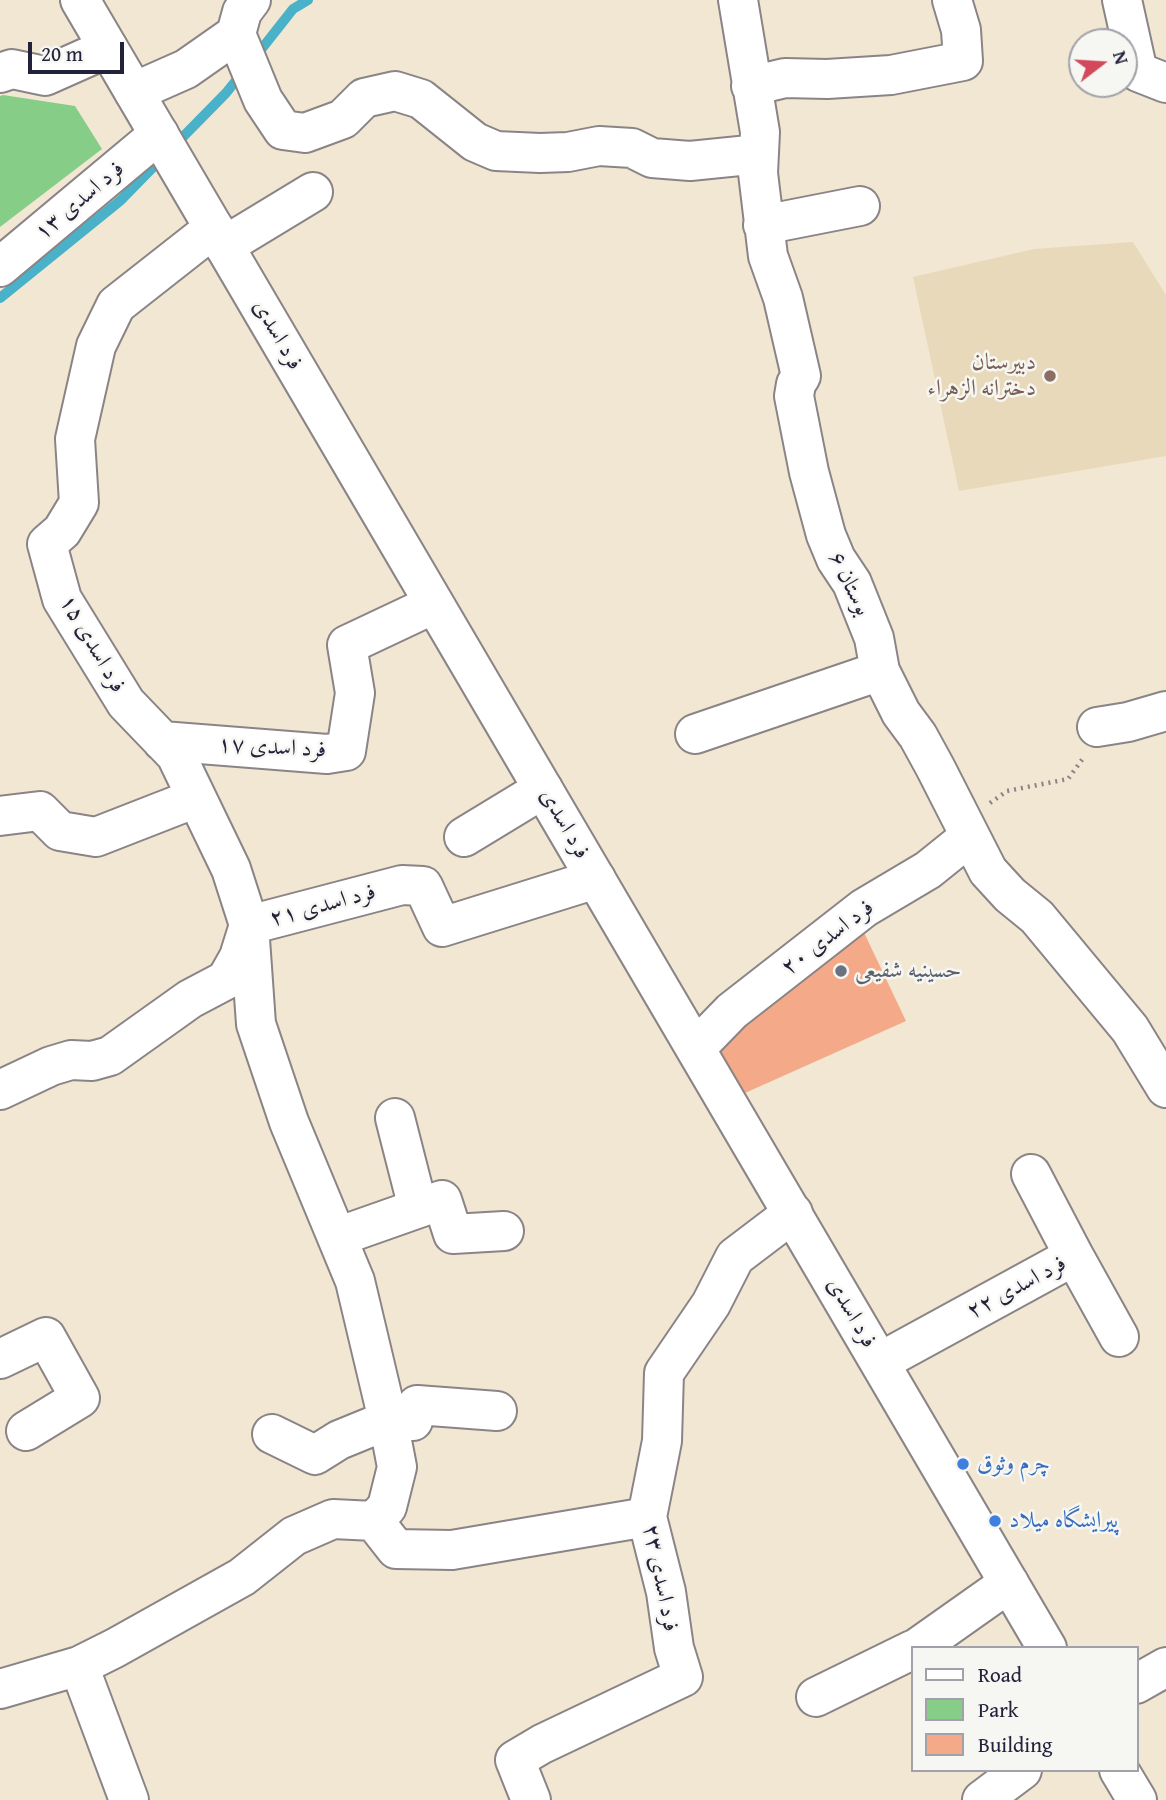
<!DOCTYPE html>
<meta charset="utf-8">
<style>
body{margin:0}
#map{position:relative;width:1166px;height:1800px;overflow:hidden;background:#f2e7d2;font-family:"Gentium Book Plus",serif}
canvas{display:block}
.legend{position:absolute;left:911px;top:1646px;width:228px;height:126px;box-sizing:border-box;background:#f6f6f2;border:2px solid #a1a1a9;margin:0;padding:9px 12px;list-style:none;font-size:21px;color:#22223b}
.legend li{display:flex;align-items:center;gap:14px;height:35px}
.legend b{width:35px;border:2px solid #a1a1a9}
.north{position:absolute;left:1068px;top:28px;width:70px;height:70px;box-sizing:border-box;background:#f6f6f2;border:2px solid #a1a1a9;border-radius:50%;rotate:73deg;font-size:19px;font-weight:700;line-height:28px;text-align:center;color:#22223b}
.north::after{content:'';display:block;margin:auto;width:24px;height:32px;background:#d1495b;clip-path:polygon(50% 0,100% 100%,50% 72%,0 100%)}
.scale{position:absolute;left:28px;top:42px;width:96px;height:32px;box-sizing:border-box;border:4px solid #22223b;border-top:0;padding-left:9px;font-size:21px;line-height:24px;white-space:nowrap;color:#22223b;-webkit-text-stroke:5px #f6f6f2;paint-order:stroke}
</style>
<div id="map">
<canvas width="1166" height="1800"></canvas>
<ul class="legend">
<li><b style="height:9px;background:#fff"></b>Road</li>
<li><b style="height:19px;background:#86cd88"></b>Park</li>
<li><b style="height:19px;background:#f4aa88"></b>Building</li>
</ul>
<div class="north">N</div>
<div class="scale">20 m</div>
</div>
<script>
const context = document.querySelector('canvas').getContext('2d');
context.lineJoin = 'round';
function fillPath(path, color) { context.fillStyle = color; context.fill(path, 'evenodd'); }
function strokePath(path, color, width, dash) { context.strokeStyle = color; context.lineWidth = width; context.lineCap = dash ? 'butt' : 'round'; context.setLineDash(dash || []); context.stroke(path); }
function label(font, color, halo, rows, align = 'center') {
  context.font = font + ' "Gentium Book Plus",Amiri,serif'; context.lineWidth = 5; context.setLineDash([]); context.textBaseline = 'middle'; context.strokeStyle = halo; context.fillStyle = color; for (const [text, x, y, turn = 0] of rows) {
    context.save(); context.translate(x, y); context.rotate((+turn || 0) * Math.PI / 180); context.textAlign = isNaN(turn) ? turn : align; if (halo) context.strokeText(text, 0, 0); context.fillText(text, 0, 0); context.restore();
  }
}
const built = new Path2D(`
 M 1133,242 L 1166,295 L 1166,456 L 959,491 L 913,277 L 1034,249 Z`);
const green = new Path2D(`
 M 3,95 L 75,106 L 102,149 L 0,227 L 0,96 Z`);
const stream = new Path2D(`
 M 256,56 L 293,9 L 308,0
 M 174,146 L 226,93 L 242,73
 M 0,298 L 121,200 L 163,157`);
const building = new Path2D(`
 M 859,922 L 906,1021 L 745,1093 L 713,1040 Z`);
const path = new Path2D(`
 M 990,803 L 1007,791 L 1068,779 L 1084,757`);
const minor = new Path2D(`
 M 738,0 L 760,132 L 758,173 L 768,256 L 783,298 L 801,376 L 796,384 L 794,396 L 809,472 L 826,535 L 836,559 L 852,583 L 874,638 L 880,671 L 901,713 L 918,736 L 935,767 L 988,871 L 1010,895 L 1037,917 L 1130,1029 L 1166,1088
 M 1122,0 L 1138,72 L 1166,83
 M 236,34 L 263,100 L 283,130 L 305,133 L 343,119 L 364,98 L 395,91 L 421,99 L 475,142 L 496,151 L 540,153 L 568,152 L 599,146 L 632,148 L 652,158 L 690,161 L 759,154
 M 0,73 L 12,69 L 45,76 L 108,48
 M 751,86 L 785,78 L 827,79 L 891,75 L 963,61 L 961,30 L 952,0
 M 134,92 L 186,69 L 236,34 L 242,12 L 251,0
 M 763,225 L 860,206
 M 224,246 L 313,192
 M 0,267 L 159,134
 M 1097,727 L 1128,722 L 1166,711
 M 695,734 L 880,671
 M 162,741 L 327,754 L 346,751 L 355,693 L 347,645 L 434,604
 M 0,816 L 40,811 L 60,831 L 96,837 L 196,798
 M 464,837 L 543,789
 M 696,1048 L 732,1011 L 864,908 L 928,870 L 969,837
 M 0,1090 L 51,1066 L 71,1060 L 92,1061 L 110,1056 L 190,999 L 226,980 L 239,957 L 249,925 L 402,885 L 423,886 L 442,927 L 596,879
 M 395,1118 L 418,1208
 M 1031,1174 L 1074,1256
 M 337,1237 L 442,1200 L 453,1234 L 504,1231
 M 0,1359 L 46,1337 L 80,1398 L 26,1431
 M 880,1362 L 1074,1256 L 1119,1337
 M 272,1434 L 315,1455 L 339,1440 L 388,1420 L 413,1421 L 417,1405 L 497,1411
 M 374,1521 L 396,1549 L 452,1550 L 647,1517
 M 917,1648 L 1009,1583
 M 79,1666 L 129,1800
 M 1136,1684 L 1166,1667
 M 0,1689 L 79,1666 L 115,1648 L 242,1577 L 294,1536 L 333,1519 L 374,1521 L 387,1507 L 397,1467 L 388,1420 L 355,1281 L 289,1122 L 256,1024 L 249,925 L 231,869 L 176,755 L 126,703 L 62,599 L 47,544 L 62,531 L 79,503 L 75,439 L 96,346 L 116,305 L 214,228
 M 816,1697 L 912,1650
 M 531,1800 L 515,1760 L 542,1744 L 683,1677 L 674,1648 L 666,1592 L 647,1517 L 662,1441 L 664,1373 L 711,1304 L 735,1257 L 793,1213
 M 982,1800 L 1022,1770`);
const major = new Path2D(`
 M 80,0 L 1047,1648
 M 1119,1770 L 1137,1800`);
const markers = [
 [1050,376,7,"#8d6e63"],
 [841,971,7,"#6b7280"],
 [963,1464,7,"#3f7fe0"],
 [995,1521,7,"#3f7fe0"]
];
const streetNames = [
 ["فرد اسدی ۱۳",80,201,-40],
 ["فرد اسدی",277,335,60],
 ["بوستان ۶",849,584,64],
 ["فرد اسدی ۱۵",92,644,60],
 ["فرد اسدی ۱۷",272,748,3],
 ["فرد اسدی",564,824,60],
 ["فرد اسدی ۲۱",323,906,-15],
 ["فرد اسدی ۲۰",828,938,-37],
 ["فرد اسدی ۲۲",1017,1288,-28],
 ["فرد اسدی",851,1313,60],
 ["فرد اسدی ۲۳",660,1578,79]
];
const educationNames = [
 ["دبیرستان",1036,363],
 ["دخترانه الزهراء",1036,389]
];
const worshipNames = [
 ["حسینیه شفیعی",855,971]
];
const shopNames = [
 ["چرم وثوق",977,1464],
 ["پیرایشگاه میلاد",1009,1521]
];
fillPath(built, '#e8d9ba');
fillPath(green, '#86cd88');
strokePath(stream, '#49b1c8', 10);
fillPath(building, '#f4aa88');
strokePath(minor, '#8a8486', 42);
strokePath(major, '#8a8486', 42);
strokePath(path, '#8a8486', 4.5, [2, 5]);
strokePath(minor, '#fff', 38);
strokePath(major, '#fff', 38);
for (const [x, y, r, color] of markers) { const dot = new Path2D(); dot.arc(x, y, r, 0, 2 * Math.PI); context.fillStyle = color; context.fill(dot); strokePath(dot, '#f6f6f2', 2.5); }
label('23px', '#22223b', '#f6f6f2', streetNames);
label('23px', '#785e54', '#f6f6f2', educationNames, 'right');
label('23px', '#5b616d', '#f6f6f2', worshipNames, 'left');
label('23px', '#366cbe', '#f6f6f2', shopNames, 'left');
</script>
